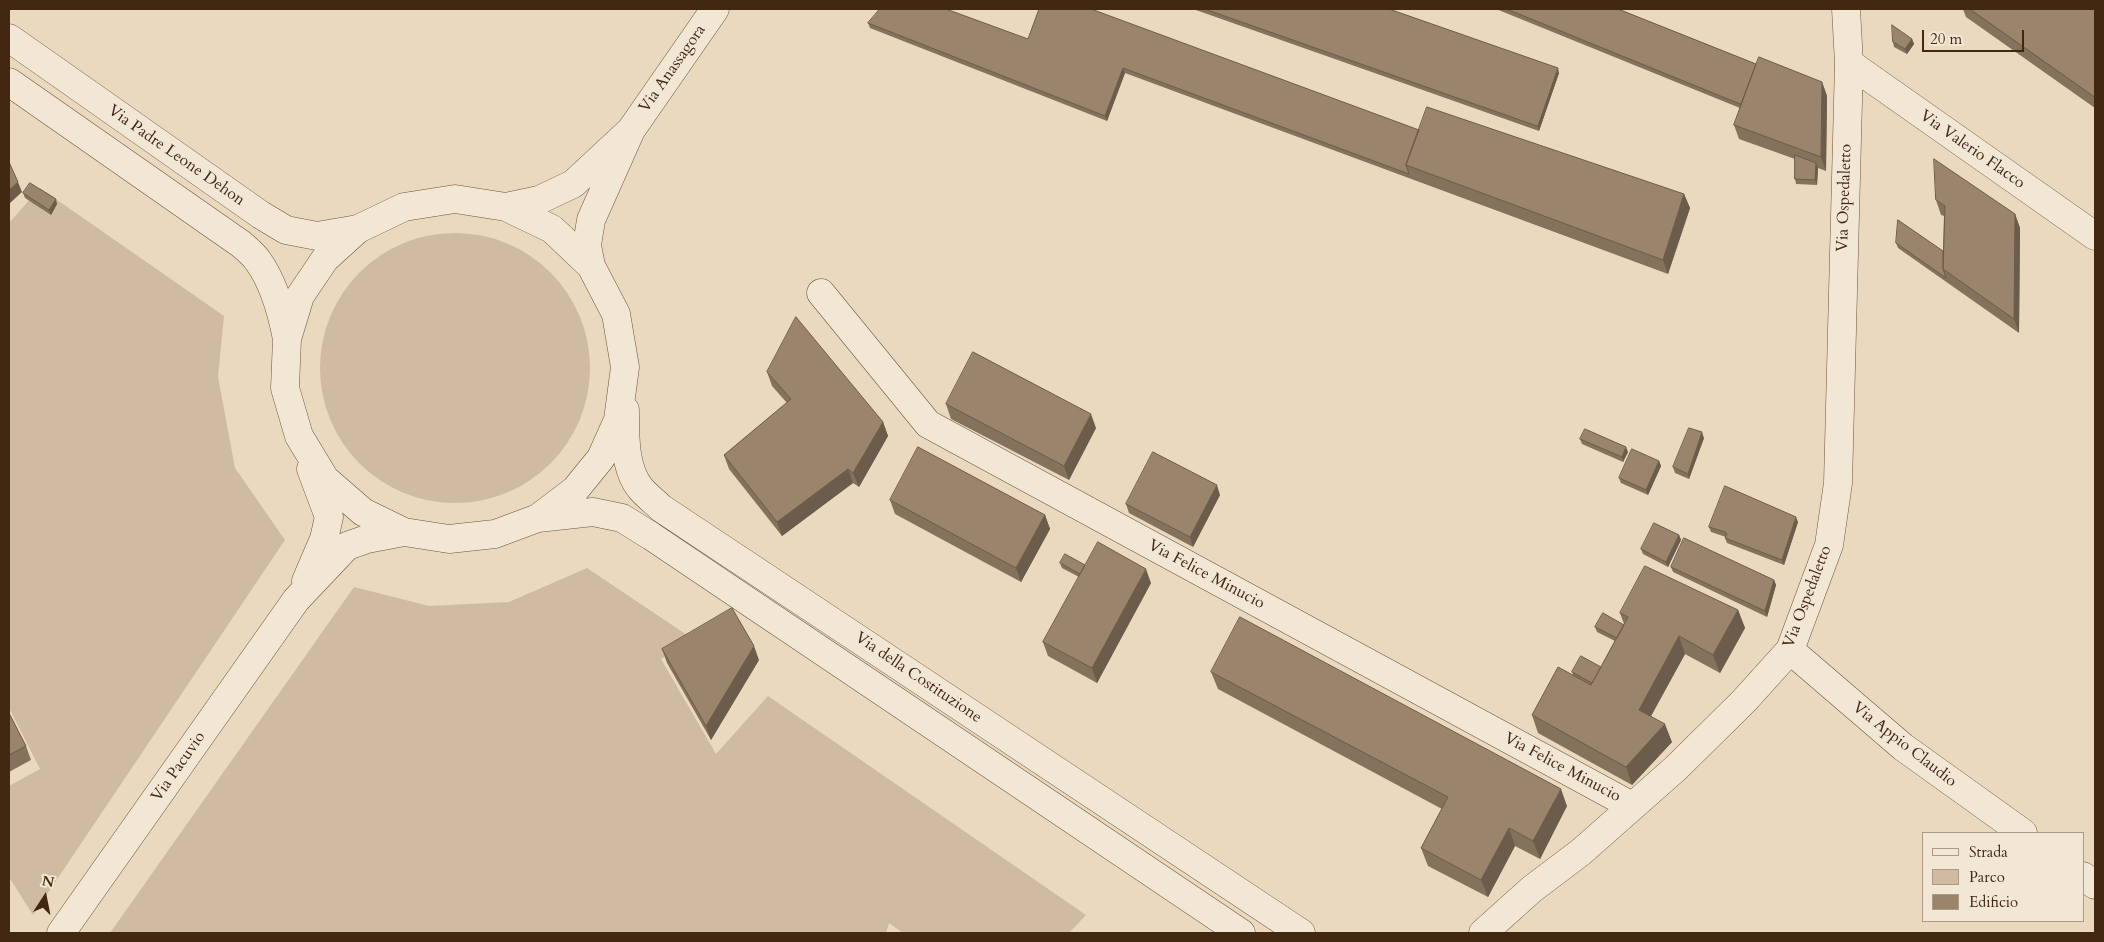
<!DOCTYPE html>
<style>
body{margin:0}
#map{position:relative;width:2104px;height:942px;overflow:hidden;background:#ebd9bf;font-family:Cardo,serif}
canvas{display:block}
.frame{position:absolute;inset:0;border:10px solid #422810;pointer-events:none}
.legend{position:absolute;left:1922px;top:832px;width:162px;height:90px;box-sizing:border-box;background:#f2e6d5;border:1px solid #ac9a86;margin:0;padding:6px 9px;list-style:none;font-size:15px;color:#422810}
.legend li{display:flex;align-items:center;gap:10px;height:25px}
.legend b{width:25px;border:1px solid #ac9a86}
.north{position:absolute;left:20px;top:872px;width:50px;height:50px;-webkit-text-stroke:4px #f2e6d5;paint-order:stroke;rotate:11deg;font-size:14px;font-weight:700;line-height:20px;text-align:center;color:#422810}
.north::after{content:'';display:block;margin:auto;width:18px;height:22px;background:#422810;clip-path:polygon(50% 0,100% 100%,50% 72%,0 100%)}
.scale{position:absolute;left:1922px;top:30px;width:102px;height:22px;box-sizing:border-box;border:2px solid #422810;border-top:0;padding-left:6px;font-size:15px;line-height:18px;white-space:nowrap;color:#422810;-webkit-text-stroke:4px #f2e6d5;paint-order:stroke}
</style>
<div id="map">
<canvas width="2104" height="942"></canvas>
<div class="frame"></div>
<ul class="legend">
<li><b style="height:6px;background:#f2e6d5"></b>Strada</li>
<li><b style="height:14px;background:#cebba1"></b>Parco</li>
<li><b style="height:14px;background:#9a846b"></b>Edificio</li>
</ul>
<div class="north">N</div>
<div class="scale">20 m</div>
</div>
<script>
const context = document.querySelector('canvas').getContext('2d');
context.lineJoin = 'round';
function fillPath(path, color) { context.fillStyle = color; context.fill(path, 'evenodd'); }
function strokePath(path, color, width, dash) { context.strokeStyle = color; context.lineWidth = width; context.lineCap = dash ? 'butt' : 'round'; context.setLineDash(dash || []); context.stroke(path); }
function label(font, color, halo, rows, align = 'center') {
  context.font = font + ' Cardo,serif'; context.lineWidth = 4.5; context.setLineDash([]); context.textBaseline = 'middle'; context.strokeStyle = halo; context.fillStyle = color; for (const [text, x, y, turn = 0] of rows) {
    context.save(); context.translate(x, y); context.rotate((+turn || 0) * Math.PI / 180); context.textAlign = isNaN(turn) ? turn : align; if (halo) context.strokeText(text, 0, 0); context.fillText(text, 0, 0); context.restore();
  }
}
const green = new Path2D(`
 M 40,188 L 224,316 L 218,377 L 235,468 L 285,540 L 33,915 L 9,877 L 9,786 L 40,769 L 9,708 L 9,223 Z
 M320 368a135 135 0 1 1 270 0a135 135 0 1 1-270 0Z
 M 587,568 L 693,639 L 661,659 L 716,754 L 768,696 L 1086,915 L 1069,933 L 903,933 L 889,923 L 886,933 L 110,933 L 354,587 L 429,606 L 509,602 Z`);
const minor = new Path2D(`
 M 9,38 L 261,215 L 286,230 L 317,236 L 358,229
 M 1849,63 L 2095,236
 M 9,82 L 241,244 C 247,249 254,255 258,261 C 274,283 282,313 287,339
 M 506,207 L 552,229 L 591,266 L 616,314 L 625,367 L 618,420 L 601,458 L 575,490 L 538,518 L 495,534 L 449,539 L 404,532 L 363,512 L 325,479 L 299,436 L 285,388 L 287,339 L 300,296 L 325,259 L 358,229 L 404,207 L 455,199 L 506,207 L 539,200 L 573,184 L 631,130
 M 591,266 L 587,245 L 591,220 L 631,130 L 715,9
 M 821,293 L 928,424 L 1632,806
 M 625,410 C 625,435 624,469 641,489 C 647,496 655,502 661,508 L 1301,933
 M 538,518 L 593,512 L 622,518 L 651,536 L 1241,933
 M 306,581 L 324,539 L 329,517 L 311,469
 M 1790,650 L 1903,747 L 2023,833
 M 2083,876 L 2095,885
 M 61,933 L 296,600 L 347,546 L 367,539 L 404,532
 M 1483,933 L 1532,889 L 1581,852 L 1676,768 L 1744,701 L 1790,650 L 1829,545 L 1838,483 L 1849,63 L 1846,9`);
const wall = new Path2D(`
 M 1193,9 L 1389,9 L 1559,73 L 1539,131 Z
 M 1496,9 L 1618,9 L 1756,64 L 1822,82 L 1827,96 L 1826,171 L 1818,168 L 1817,185 L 1796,184 L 1795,179 L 1795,159 L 1739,139 L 1734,125 L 1740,108 Z
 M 1963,9 L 2095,9 L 2095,108 L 1966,17 Z
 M 868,23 L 1028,39 L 1419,130 L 1684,194 L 1690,208 L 1668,274 L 1125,73 L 1107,121 L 870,28 Z
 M 1912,39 L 1914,44 L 1907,54 L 1894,47 L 1893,42 Z
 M 23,193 L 57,204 L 51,215 L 25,198 Z
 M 1936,200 L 2015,214 L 2020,228 L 2019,333 L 1898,248 L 1896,243 L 1943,251 L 1944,216 L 1941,215 Z
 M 767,372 L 883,422 L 888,436 L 859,487 L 853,483 L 782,536 L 729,469 L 724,455 L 787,403 L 772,386 Z
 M 946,404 L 1096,428 L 1069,480 L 951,419 Z
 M 1704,438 L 1689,479 L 1675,473 L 1673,467 Z
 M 1580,439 L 1628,452 L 1623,462 L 1582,444 Z
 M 1659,461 L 1661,466 L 1648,495 L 1621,483 L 1619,478 Z
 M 1220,495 L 1193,547 L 1129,513 L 1126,504 Z
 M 890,500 L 1045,515 L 1050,529 L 1021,582 L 895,514 Z
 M 1798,522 L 1784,565 L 1727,543 L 1725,538 L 1726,537 L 1711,532 L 1709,527 Z
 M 1679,535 L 1681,540 L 1668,567 L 1643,554 L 1641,549 Z
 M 1060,563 L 1085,565 L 1151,583 L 1097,683 L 1048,656 L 1043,642 L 1079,577 L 1062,568 Z
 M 1671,567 L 1774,580 L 1776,585 L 1767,617 L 1673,572 Z
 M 1738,610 L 1745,628 L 1720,673 L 1685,654 L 1651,716 L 1672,742 L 1632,785 L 1538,733 L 1532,715 L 1573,675 L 1572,672 L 1601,667 L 1615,641 L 1597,632 L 1595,627 L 1624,625 L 1624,624 L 1620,613 Z
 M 662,649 L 759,660 L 711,740 L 667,663 Z
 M 1211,672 L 1567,806 L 1540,859 L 1515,846 L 1488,897 L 1428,866 L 1421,848 L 1442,809 L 1218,689 Z
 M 9,713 L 26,746 L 31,760 L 9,772 Z`);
const shadedWall = new Path2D(`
 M 1912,39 L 1914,44 L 1907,54 L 1905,49 Z
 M 1123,68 L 1125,73 L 1107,121 L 1105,116 Z
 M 1558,68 L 1559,73 L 1539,131 L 1538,126 Z
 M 1822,82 L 1827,96 L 1826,171 L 1821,157 Z
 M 1816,163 L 1818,168 L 1817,185 L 1815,180 Z
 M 18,182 L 22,192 L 9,204 L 9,190 Z
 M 1684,194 L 1690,208 L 1668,274 L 1663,260 Z
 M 56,199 L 57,204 L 51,215 L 49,210 Z
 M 2015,214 L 2020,228 L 2019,333 L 2014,319 Z
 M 1091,414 L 1096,428 L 1069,480 L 1064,466 Z
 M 883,422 L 888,436 L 859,487 L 853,473 Z
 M 1702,432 L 1704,438 L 1689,479 L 1688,474 Z
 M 1626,447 L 1628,452 L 1623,462 L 1622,457 Z
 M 1659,461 L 1661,466 L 1648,495 L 1646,490 Z
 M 848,469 L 853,483 L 782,536 L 777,522 Z
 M 1217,485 L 1220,495 L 1193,547 L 1190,537 Z
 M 1045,515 L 1050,529 L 1021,582 L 1016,568 Z
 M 1796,517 L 1798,522 L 1784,565 L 1782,560 Z
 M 1679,535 L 1681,540 L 1668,567 L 1666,562 Z
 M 1146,569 L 1151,583 L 1097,683 L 1092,668 Z
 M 1774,580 L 1776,585 L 1767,617 L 1765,611 Z
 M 1738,610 L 1745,628 L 1720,673 L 1713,655 Z
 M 1679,636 L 1685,654 L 1645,727 L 1639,710 Z
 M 754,646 L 759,660 L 711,740 L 706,726 Z
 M 1665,724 L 1672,742 L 1632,785 L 1626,767 Z
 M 1561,789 L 1567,806 L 1540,859 L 1533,841 Z
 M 1509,828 L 1515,846 L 1488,897 L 1481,880 Z`);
const building = new Path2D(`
 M 880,9 L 946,9 L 1028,39 L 1039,9 L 1091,9 L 1419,130 L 1406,165 L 1409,174 L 1123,68 L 1105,116 L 868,23 Z
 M 1205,9 L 1389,9 L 1558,68 L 1538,126 Z
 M 1507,9 L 1618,9 L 1756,64 L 1741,104 Z
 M 1970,9 L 2095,9 L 2095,97 Z
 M 1892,25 L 1912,39 L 1905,49 L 1893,42 Z
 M 1759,57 L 1822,82 L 1821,157 L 1734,125 Z
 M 1427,107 L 1684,194 L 1663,260 L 1406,165 Z
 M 1795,155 L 1816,163 L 1815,180 L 1795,179 Z
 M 1934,159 L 2015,214 L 2014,319 L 1943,269 L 1945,206 L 1936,200 Z
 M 9,162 L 18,182 L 9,190 Z
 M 30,183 L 56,199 L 49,210 L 23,193 Z
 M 1898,220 L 1943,251 L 1943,269 L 1946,278 L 1896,243 Z
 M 796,317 L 883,422 L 853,473 L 848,469 L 777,522 L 724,455 L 791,399 L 767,372 Z
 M 973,352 L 1091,414 L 1064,466 L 946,404 Z
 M 1689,428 L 1702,432 L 1688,474 L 1673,467 Z
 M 1585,429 L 1626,447 L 1622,457 L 1580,439 Z
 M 918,447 L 1045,515 L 1016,568 L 890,500 Z
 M 1632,449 L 1659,461 L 1646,490 L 1619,478 Z
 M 1153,452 L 1217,485 L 1190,537 L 1126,504 Z
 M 1725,486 L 1796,517 L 1782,560 L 1725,538 L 1727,534 L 1725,532 L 1709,527 Z
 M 1654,523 L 1679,535 L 1666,562 L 1641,549 Z
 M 1684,538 L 1774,580 L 1765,611 L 1671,567 Z
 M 1098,542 L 1146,569 L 1092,668 L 1043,642 Z
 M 1065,554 L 1085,565 L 1080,574 L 1060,563 Z
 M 1645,566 L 1738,610 L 1713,655 L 1679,636 L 1639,710 L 1665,724 L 1626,767 L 1532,715 L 1558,667 L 1591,685 L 1628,617 L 1620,613 Z
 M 732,608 L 754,646 L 706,726 L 662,649 Z
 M 1603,613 L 1624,625 L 1617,638 L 1595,627 Z
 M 1240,617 L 1561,789 L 1533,841 L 1509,828 L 1481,880 L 1421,848 L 1448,797 L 1211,672 Z
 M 1581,656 L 1601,667 L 1592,683 L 1572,672 Z
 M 9,713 L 26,746 L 9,755 Z`);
const streetNames = [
 ["Via Anassagora",673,69,-55],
 ["Via Valerio Flacco",1972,150,35],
 ["Via Padre Leone Dehon",176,156,35],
 ["Via Ospedaletto",1845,198,-88],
 ["Via Felice Minucio",1206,575,28],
 ["Via Ospedaletto",1808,597,-69],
 ["Via della Costituzione",918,678,34],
 ["Via Appio Claudio",1904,745,38],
 ["Via Pacuvio",179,767,-55],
 ["Via Felice Minucio",1562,768,28]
];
fillPath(green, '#cebba1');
strokePath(minor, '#6c543c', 29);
strokePath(minor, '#f2e6d5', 28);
fillPath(wall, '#84725c');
fillPath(shadedWall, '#6c5c4b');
fillPath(building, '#9a846b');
strokePath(building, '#6c5c4b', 1);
label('16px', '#422810', '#f2e6d5', streetNames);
</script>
